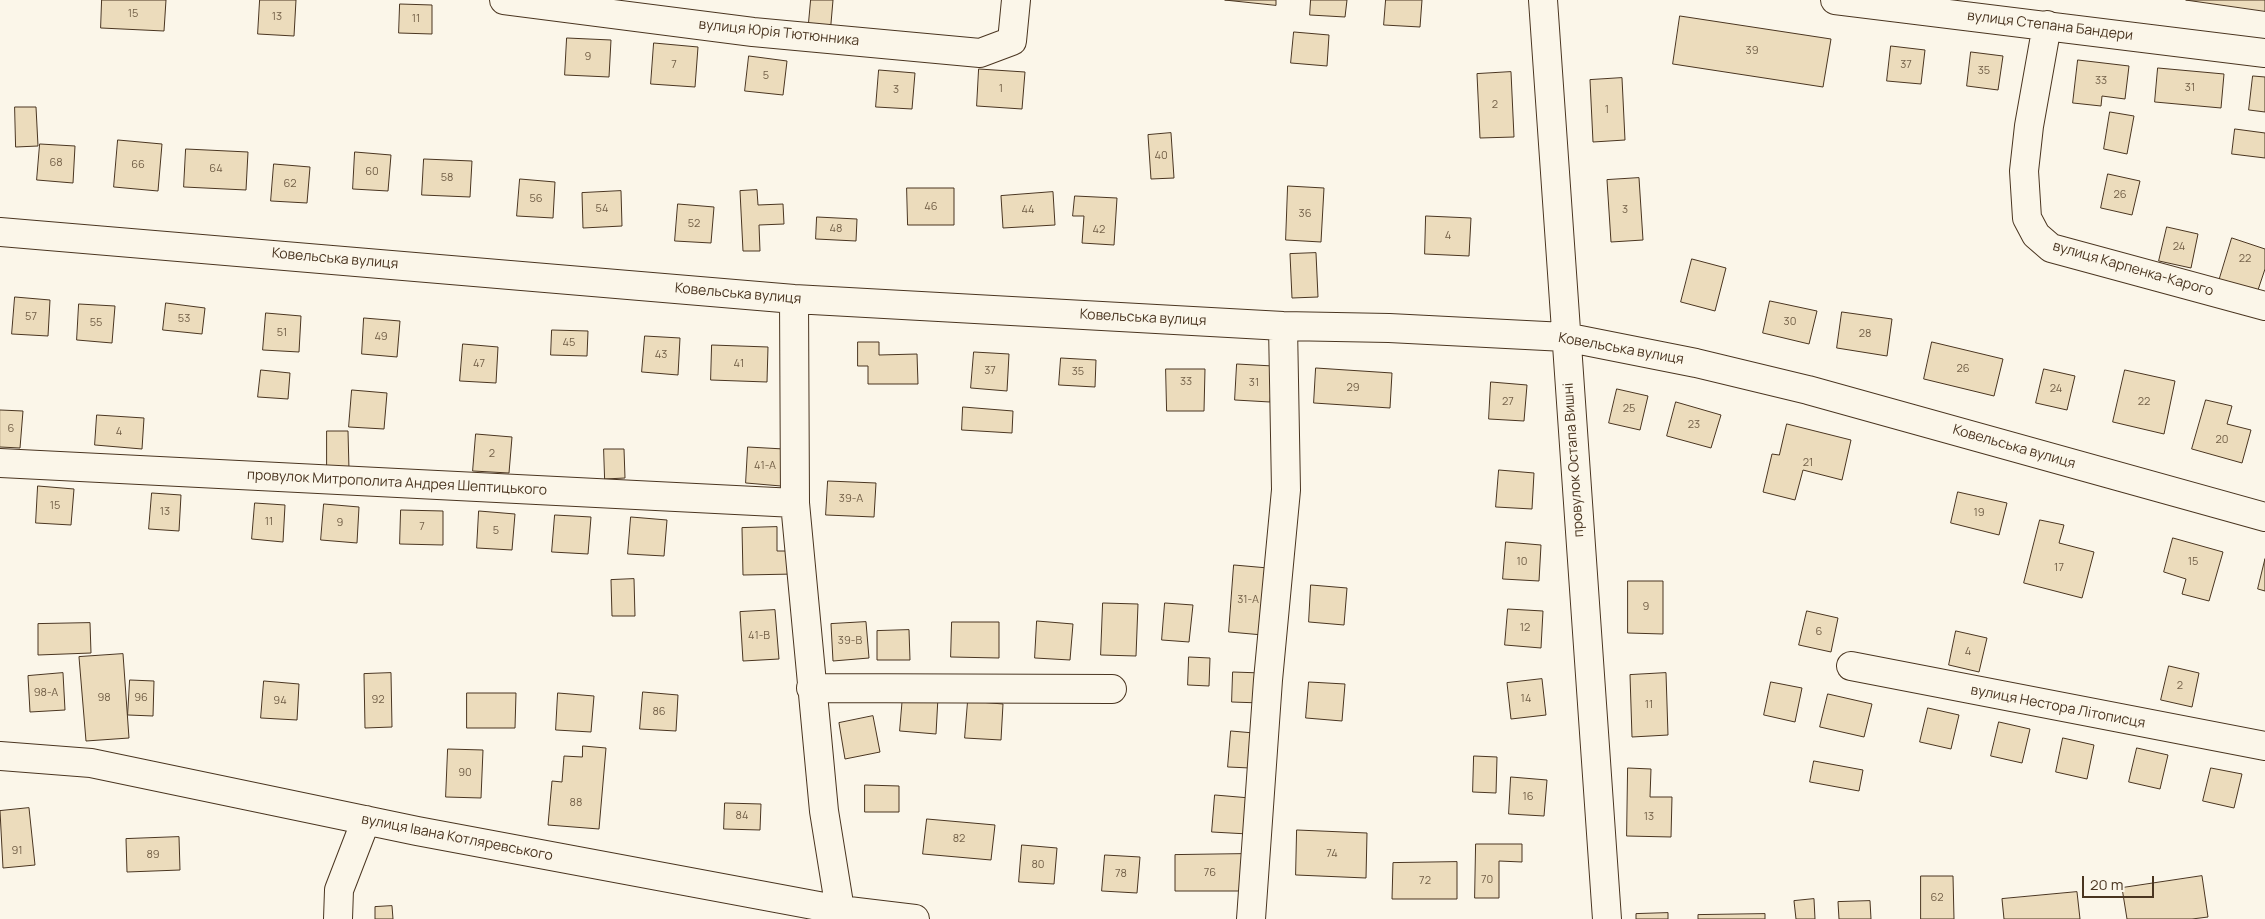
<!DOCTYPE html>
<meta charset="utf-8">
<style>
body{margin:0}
#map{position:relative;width:2265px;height:919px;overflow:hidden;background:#fbf6e9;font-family:Manrope,sans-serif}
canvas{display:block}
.scale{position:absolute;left:2082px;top:876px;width:72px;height:22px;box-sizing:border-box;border:2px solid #4a3520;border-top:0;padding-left:6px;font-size:15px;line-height:18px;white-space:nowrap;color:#4a3520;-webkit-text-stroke:4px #fbf6e9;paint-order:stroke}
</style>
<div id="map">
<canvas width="2265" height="919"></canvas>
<div class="scale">20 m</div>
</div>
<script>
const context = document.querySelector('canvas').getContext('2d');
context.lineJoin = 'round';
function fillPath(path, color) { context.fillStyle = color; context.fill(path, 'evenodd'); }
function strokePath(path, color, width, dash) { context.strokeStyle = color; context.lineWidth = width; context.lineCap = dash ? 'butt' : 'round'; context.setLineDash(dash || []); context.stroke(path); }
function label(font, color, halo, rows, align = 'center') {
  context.font = font + ' Manrope,sans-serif'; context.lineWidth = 4; context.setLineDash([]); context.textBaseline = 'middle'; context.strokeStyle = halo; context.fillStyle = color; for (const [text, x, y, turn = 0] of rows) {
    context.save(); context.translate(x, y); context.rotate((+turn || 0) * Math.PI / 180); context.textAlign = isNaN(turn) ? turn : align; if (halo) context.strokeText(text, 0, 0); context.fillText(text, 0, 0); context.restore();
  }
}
const building = new Path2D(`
 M 102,0 L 166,0 L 164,31 L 101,28 Z
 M 260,0 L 296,0 L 294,36 L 258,34 Z
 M 811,0 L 833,0 L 830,35 L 808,33 Z
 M 1225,0 L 1276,0 L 1276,5 Z
 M 1311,0 L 1347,0 L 1345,17 L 1310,15 Z
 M 1386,0 L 1422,0 L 1420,27 L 1384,25 Z
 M 2186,0 L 2265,0 L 2265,11 Z
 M 400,4 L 432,5 L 432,34 L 399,33 Z
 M 1680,16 L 1831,39 L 1823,87 L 1673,64 Z
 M 1294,32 L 1329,35 L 1327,66 L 1291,63 Z
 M 567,38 L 611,40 L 609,77 L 565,75 Z
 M 654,43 L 698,47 L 695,87 L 651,84 Z
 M 1891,46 L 1925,50 L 1921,84 L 1887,81 Z
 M 1971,52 L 2003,56 L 1998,90 L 1967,86 Z
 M 749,56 L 787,61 L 783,95 L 745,91 Z
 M 2078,60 L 2129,66 L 2125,99 L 2102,96 L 2101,106 L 2073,103 Z
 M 2158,68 L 2224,74 L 2221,108 L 2155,102 Z
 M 979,69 L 1025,72 L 1022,109 L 977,106 Z
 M 879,70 L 915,73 L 912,109 L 876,107 Z
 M 1511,72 L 1514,137 L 1480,138 L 1477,74 Z
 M 2253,76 L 2265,77 L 2265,112 L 2249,110 Z
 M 1622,78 L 1625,140 L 1593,142 L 1590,80 Z
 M 15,107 L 36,107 L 38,146 L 16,147 Z
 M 2110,112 L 2134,116 L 2127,154 L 2104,149 Z
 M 2235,129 L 2265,133 L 2265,158 L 2232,154 Z
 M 1171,133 L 1174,178 L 1151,179 L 1148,135 Z
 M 118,140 L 162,144 L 158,191 L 114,187 Z
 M 40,144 L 75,146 L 73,183 L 37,180 Z
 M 186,149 L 248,152 L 246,190 L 184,187 Z
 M 355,152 L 391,155 L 388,191 L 353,189 Z
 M 424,159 L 472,161 L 470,197 L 422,195 Z
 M 274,164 L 310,167 L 307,203 L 271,201 Z
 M 2108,174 L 2140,181 L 2132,215 L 2101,208 Z
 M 1639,178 L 1643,240 L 1611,242 L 1607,180 Z
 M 520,179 L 555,182 L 553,218 L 517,216 Z
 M 1288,186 L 1324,188 L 1321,242 L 1286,240 Z
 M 907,188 L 954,188 L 954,225 L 908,225 Z
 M 757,190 L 758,205 L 783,204 L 784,224 L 759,225 L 760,251 L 743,251 L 740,191 Z
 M 621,191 L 622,226 L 583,228 L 582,193 Z
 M 1053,192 L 1055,225 L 1003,228 L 1001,196 Z
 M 1075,196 L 1117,198 L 1114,245 L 1082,243 L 1084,216 L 1073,216 Z
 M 678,204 L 714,207 L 711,243 L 675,241 Z
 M 1426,216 L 1471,218 L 1469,256 L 1425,254 Z
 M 817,217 L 857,219 L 856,241 L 816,239 Z
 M 2167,227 L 2198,234 L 2191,268 L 2159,261 Z
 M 2232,238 L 2265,249 L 2265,269 L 2257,293 L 2219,281 Z
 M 1316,253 L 1318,297 L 1292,298 L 1290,254 Z
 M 1692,259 L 1726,268 L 1715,311 L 1681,302 Z
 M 15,297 L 50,300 L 48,336 L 12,334 Z
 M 1770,301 L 1817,311 L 1809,344 L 1763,333 Z
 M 166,303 L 205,308 L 202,334 L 163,330 Z
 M 79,304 L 115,306 L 112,343 L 77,340 Z
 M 1842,312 L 1892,319 L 1887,356 L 1837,348 Z
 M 266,313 L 301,316 L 299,352 L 263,350 Z
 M 364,318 L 400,321 L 397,357 L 362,354 Z
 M 552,330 L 588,331 L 587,356 L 551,355 Z
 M 645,336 L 680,338 L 678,375 L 642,372 Z
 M 858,342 L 879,342 L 879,355 L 917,354 L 918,384 L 868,384 L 868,366 L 858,366 Z
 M 1932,342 L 2003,359 L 1994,396 L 1924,379 Z
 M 463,344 L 498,347 L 496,383 L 460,381 Z
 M 712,345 L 768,347 L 767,382 L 711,380 Z
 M 974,352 L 1009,354 L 1007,391 L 971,388 Z
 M 1061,358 L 1096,360 L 1095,387 L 1059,385 Z
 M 1237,364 L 1273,366 L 1270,402 L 1235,400 Z
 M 1316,368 L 1392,373 L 1390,408 L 1314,403 Z
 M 1166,369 L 1205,369 L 1204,411 L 1167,411 Z
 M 2044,369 L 2075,376 L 2067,410 L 2036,403 Z
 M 261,370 L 290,373 L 288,399 L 258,397 Z
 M 2125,370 L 2175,381 L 2164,434 L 2113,422 Z
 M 1491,382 L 1527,385 L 1524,421 L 1489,419 Z
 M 1617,389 L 1648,396 L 1640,430 L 1609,423 Z
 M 352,390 L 387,393 L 384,429 L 349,427 Z
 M 2206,400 L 2232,406 L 2227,424 L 2251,430 L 2242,463 L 2192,449 Z
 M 1676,402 L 1721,415 L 1711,448 L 1667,436 Z
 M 963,407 L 1013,411 L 1012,433 L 962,430 Z
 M 0,410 L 23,411 L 20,448 L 0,447 Z
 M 97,415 L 144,418 L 142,449 L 95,445 Z
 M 1787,424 L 1851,440 L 1842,480 L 1803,470 L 1795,500 L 1763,492 L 1772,454 L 1779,455 Z
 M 327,431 L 348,431 L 349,470 L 327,471 Z
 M 476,434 L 512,437 L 509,473 L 473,471 Z
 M 748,447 L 784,449 L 781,486 L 746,483 Z
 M 604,449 L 624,449 L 625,478 L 605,479 Z
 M 1499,470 L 1534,473 L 1532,509 L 1496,507 Z
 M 828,481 L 876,483 L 874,517 L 826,515 Z
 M 38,486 L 74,489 L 71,525 L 36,523 Z
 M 1958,492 L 2007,503 L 1999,535 L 1951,523 Z
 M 152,493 L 181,495 L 179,531 L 149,529 Z
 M 255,503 L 285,505 L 283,542 L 252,539 Z
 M 324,504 L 359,507 L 357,543 L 321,540 Z
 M 401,510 L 443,511 L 443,545 L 400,544 Z
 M 479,511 L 515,514 L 512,550 L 477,548 Z
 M 555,515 L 591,517 L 588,554 L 552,552 Z
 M 631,517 L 667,520 L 664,556 L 628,554 Z
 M 2040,520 L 2064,525 L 2059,543 L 2094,552 L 2082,598 L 2024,583 Z
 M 777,527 L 777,551 L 795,551 L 795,574 L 743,575 L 742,528 Z
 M 2173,538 L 2223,552 L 2209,601 L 2182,594 L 2186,579 L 2164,572 Z
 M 1506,542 L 1541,545 L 1539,581 L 1503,579 Z
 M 2265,559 L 2265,591 L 2258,589 Z
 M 1234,565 L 1268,568 L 1263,635 L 1229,632 Z
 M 634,579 L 635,616 L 612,616 L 611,580 Z
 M 1628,581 L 1663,581 L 1663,634 L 1628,633 Z
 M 1311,585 L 1347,588 L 1344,625 L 1309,622 Z
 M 1103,603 L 1138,604 L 1136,656 L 1101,655 Z
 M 1165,603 L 1193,605 L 1189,642 L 1162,640 Z
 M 1508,609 L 1543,611 L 1541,648 L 1505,645 Z
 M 775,610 L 779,659 L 743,661 L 740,612 Z
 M 1807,611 L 1838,618 L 1831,652 L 1799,645 Z
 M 1037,621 L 1073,624 L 1070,660 L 1035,658 Z
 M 866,622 L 869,658 L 833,661 L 831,624 Z
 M 952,622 L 999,622 L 999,658 L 951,657 Z
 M 90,623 L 91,653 L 38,655 L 38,624 Z
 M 909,630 L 910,660 L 877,660 L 877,631 Z
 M 1956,631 L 1987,638 L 1979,672 L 1949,665 Z
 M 123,654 L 129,738 L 86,741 L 79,657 Z
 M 1189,657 L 1210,658 L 1209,686 L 1188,685 Z
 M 2169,666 L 2199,673 L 2192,707 L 2161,700 Z
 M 1233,672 L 1262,673 L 1261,703 L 1232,702 Z
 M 63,673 L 65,710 L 30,712 L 28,676 Z
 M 391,673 L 392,727 L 365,728 L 364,674 Z
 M 1666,673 L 1668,735 L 1632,737 L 1630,675 Z
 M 1542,679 L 1546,715 L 1511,719 L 1507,683 Z
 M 130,680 L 154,681 L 153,716 L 128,715 Z
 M 264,681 L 299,684 L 297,720 L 261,718 Z
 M 1309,682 L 1345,684 L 1342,721 L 1306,718 Z
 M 1771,682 L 1802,688 L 1795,722 L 1764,715 Z
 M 643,692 L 678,695 L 676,731 L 640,729 Z
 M 467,693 L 516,693 L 515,728 L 467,728 Z
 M 558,693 L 594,696 L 591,732 L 556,730 Z
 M 1828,694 L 1872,704 L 1864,737 L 1820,727 Z
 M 903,695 L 938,697 L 936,734 L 900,731 Z
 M 968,701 L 1003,704 L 1001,740 L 965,738 Z
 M 1928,708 L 1959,715 L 1951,749 L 1920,742 Z
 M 873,716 L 880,752 L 845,759 L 839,723 Z
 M 1999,722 L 2030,729 L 2022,763 L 1991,756 Z
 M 1231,731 L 1254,733 L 1250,768 L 1228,767 Z
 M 2063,738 L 2094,745 L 2087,779 L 2056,772 Z
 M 583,746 L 606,748 L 599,829 L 548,825 L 552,781 L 562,782 L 564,756 L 582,757 Z
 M 2137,748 L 2168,755 L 2160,789 L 2129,782 Z
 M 448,749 L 483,750 L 481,798 L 446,797 Z
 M 1474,756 L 1497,757 L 1496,793 L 1473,792 Z
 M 1814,761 L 1863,770 L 1859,791 L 1810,782 Z
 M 1628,768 L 1651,769 L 1650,797 L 1672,797 L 1671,837 L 1627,836 Z
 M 2211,768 L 2242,774 L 2234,808 L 2203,801 Z
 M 1511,777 L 1547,780 L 1544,816 L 1509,814 Z
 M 865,785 L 899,786 L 899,812 L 865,812 Z
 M 1215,795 L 1250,798 L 1248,834 L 1212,832 Z
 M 725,803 L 761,804 L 760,830 L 724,829 Z
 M 29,808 L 35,865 L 3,868 L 0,811 Z
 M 927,819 L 995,825 L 991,860 L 923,854 Z
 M 1297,830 L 1367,833 L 1366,878 L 1296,875 Z
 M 179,837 L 180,870 L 127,872 L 126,839 Z
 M 1476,844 L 1522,844 L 1522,862 L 1499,861 L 1499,898 L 1475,898 Z
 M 1022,845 L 1057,848 L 1054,884 L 1019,882 Z
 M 1245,854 L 1245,891 L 1175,891 L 1175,855 Z
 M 1105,855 L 1140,857 L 1137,893 L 1102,891 Z
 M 1457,862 L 1457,899 L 1392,899 L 1393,863 Z
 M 1921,876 L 1953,876 L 1954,919 L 1921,919 Z
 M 2202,876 L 2208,917 L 2192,919 L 2127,919 L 2122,888 Z
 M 2077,892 L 2080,919 L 2004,919 L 2002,899 Z
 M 1814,899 L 1815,919 L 1796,919 L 1794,901 Z
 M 1870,901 L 1871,919 L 1839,919 L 1838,902 Z
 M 392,906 L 393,919 L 375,919 L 375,907 Z
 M 1668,913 L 1668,919 L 1636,919 L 1636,914 Z
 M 1765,914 L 1765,919 L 1698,919 L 1698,915 Z`);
const minor = new Path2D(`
 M 504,0 L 753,32 L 980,53 L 1012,41 L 1016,0
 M 1543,0 L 1607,919
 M 1835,0 L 2265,53
 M 2047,25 L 2029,126 L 2024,171 L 2027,218 L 2036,235 L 2051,248 L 2265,306
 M 0,232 L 794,299 L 1283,326 L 1389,328 L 1565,337 L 1696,363 L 1808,390 L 2265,517
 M 794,299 L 795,503 L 824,811 L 840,910
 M 0,463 L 795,503
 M 1851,666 L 2265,746
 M 811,688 L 1112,689
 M 0,756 L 91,763 L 417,831 L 840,910 L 915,919
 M 338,919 L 339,890 L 366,820
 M 1251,919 L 1268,680 L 1286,490 L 1283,326`);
const numberNames = [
 ["15",133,14],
 ["13",277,17],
 ["11",416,19],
 ["39",1752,51],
 ["9",588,57],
 ["7",674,65],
 ["37",1906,65],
 ["35",1984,71],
 ["5",766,76],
 ["33",2101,81],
 ["31",2190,88],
 ["1",1001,89],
 ["3",896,90],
 ["2",1495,105],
 ["1",1607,110],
 ["40",1161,156],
 ["68",56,163],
 ["66",138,165],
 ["64",216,169],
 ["60",372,172],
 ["58",447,178],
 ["62",290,184],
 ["26",2120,195],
 ["56",536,199],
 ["46",931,207],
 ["54",602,209],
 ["44",1028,210],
 ["3",1625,210],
 ["36",1305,214],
 ["52",694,224],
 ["48",836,229],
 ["42",1099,230],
 ["4",1448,236],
 ["24",2179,247],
 ["22",2245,259],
 ["57",31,317],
 ["53",184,319],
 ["30",1790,322],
 ["55",96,323],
 ["51",282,333],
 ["28",1865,334],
 ["49",381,337],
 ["45",569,343],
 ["43",661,355],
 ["47",479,364],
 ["41",739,364],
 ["26",1963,369],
 ["37",990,371],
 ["35",1078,372],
 ["33",1186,382],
 ["31",1254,383],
 ["29",1353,388],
 ["24",2056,389],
 ["27",1508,402],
 ["22",2144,402],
 ["25",1629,409],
 ["23",1694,425],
 ["6",11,429],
 ["4",119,432],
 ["20",2222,440],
 ["2",492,454],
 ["21",1808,463],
 ["41-А",765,466],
 ["39-А",851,499],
 ["15",55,506],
 ["13",165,512],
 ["19",1979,513],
 ["11",269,522],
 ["9",340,523],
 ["7",422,527],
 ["5",496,531],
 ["10",1522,562],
 ["15",2193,562],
 ["17",2059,568],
 ["31-А",1248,600],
 ["9",1646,607],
 ["12",1525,628],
 ["6",1819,632],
 ["41-В",759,636],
 ["39-В",850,641],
 ["4",1968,652],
 ["2",2180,686],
 ["98-А",46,693],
 ["98",104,698],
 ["96",141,698],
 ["14",1526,699],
 ["92",378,700],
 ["94",280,701],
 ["11",1649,705],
 ["86",659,712],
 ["90",465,773],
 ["16",1528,797],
 ["88",576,803],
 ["84",742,816],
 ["13",1649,817],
 ["82",959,839],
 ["91",17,851],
 ["74",1332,854],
 ["89",153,855],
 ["80",1038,865],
 ["76",1210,873],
 ["78",1121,874],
 ["70",1487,880],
 ["72",1425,881],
 ["62",1937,898]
];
const streetNames = [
 ["вулиця Степана Бандери",2050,26,7],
 ["вулиця Юрія Тютюнника",779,33,6],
 ["Ковельська вулиця",335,259,5],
 ["вулиця Карпенка-Карого",2133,269,16],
 ["Ковельська вулиця",738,294,5],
 ["Ковельська вулиця",1143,318,3],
 ["Ковельська вулиця",1621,349,10],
 ["Ковельська вулиця",2014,447,16],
 ["провулок Остапа Вишні",1574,460,-94],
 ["провулок Митрополита Андрея Шептицького",397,483,3],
 ["вулиця Нестора Літописця",2058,707,11],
 ["вулиця Івана Котляревського",457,838,11]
];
fillPath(building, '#ecdcbc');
strokePath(building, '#4a3520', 1);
strokePath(minor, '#4a3520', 30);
strokePath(minor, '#fbf6e9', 28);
label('11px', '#725f47', null, numberNames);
label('14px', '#4a3520', '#fbf6e9', streetNames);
</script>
